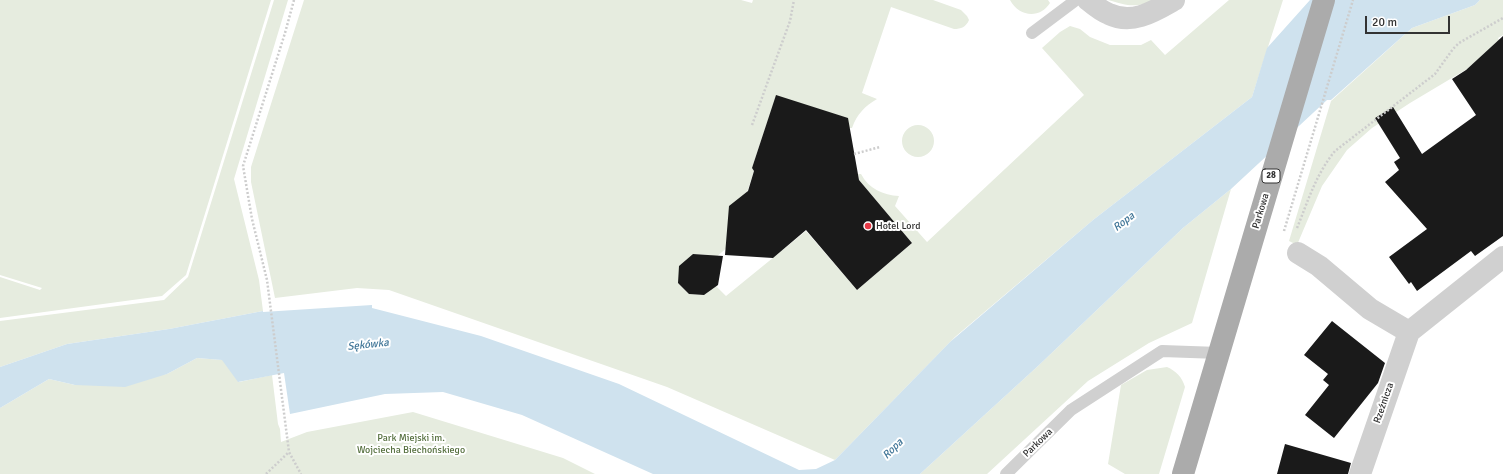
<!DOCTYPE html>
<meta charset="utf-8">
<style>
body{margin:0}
#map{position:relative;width:1503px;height:474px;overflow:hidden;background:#fff;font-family:Signika,sans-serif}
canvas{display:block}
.scale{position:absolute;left:1365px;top:16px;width:85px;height:18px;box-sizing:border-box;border:2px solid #333;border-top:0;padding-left:5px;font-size:12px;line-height:14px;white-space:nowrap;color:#333;-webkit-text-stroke:3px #fff;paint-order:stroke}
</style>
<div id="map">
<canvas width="1503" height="474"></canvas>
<div class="scale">20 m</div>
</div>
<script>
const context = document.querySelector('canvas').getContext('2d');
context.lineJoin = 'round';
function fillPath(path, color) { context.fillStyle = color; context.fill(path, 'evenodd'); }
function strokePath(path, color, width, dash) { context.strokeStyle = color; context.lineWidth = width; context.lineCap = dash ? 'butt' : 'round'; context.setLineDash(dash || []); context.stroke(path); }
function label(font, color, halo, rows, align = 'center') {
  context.font = font + ' Signika,sans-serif'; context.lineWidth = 4; context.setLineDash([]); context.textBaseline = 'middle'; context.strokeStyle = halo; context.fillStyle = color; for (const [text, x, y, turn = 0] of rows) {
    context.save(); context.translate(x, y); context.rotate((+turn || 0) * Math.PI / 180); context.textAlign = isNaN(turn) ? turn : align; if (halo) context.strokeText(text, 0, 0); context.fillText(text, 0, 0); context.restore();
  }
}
const green = new Path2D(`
 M 0,0 L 271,0 L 186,275 L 162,296 L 0,318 L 0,277 L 40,290 L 42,288 L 0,275 Z
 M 274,0 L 288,0 L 234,179 L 259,280 L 263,311 L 169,329 L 67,344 L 0,367 L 0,321 L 164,300 L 188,277 Z
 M 304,0 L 741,0 L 752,3 L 753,0 L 933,0 L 961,10 L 967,16 L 969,20 C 966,27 961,29 954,29 L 891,7 L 862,93 L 877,99 C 865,106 857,114 852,128 L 849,128 L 847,118 L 776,96 L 752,168 L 754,171 L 730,245 L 714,259 L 710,255 L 693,254 L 678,283 L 689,294 L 704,295 L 716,286 L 726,296 L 806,231 L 857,290 L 912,243 L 859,180 L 858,174 L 861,174 C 869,189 883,195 899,196 L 895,206 L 927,242 L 1084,95 L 1042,48 L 1060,32 L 1070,26 L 1080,29 L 1090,37 L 1110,45 L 1141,45 L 1151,40 L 1165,55 L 1229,0 L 1283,0 L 1252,97 L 1093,220 L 955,337 L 835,460 L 667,387 L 389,290 L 357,288 L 275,298 L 251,182 L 251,167 Z
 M 1010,0 L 1048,0 L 1050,3 C 1040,19 1019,17 1010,0 Z
 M 1108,0 L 1153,0 C 1136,9 1126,5 1108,0 Z
 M 1480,0 L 1503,0 L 1503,35 L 1498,38 L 1499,40 L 1467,69 L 1410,103 L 1372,128 L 1347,150 L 1322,186 L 1297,245 L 1289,241 L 1331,101 L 1412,28 L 1475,5 Z
 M902 141a16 16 0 1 1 32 0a16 16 0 1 1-32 0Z
 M 1231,189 L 1192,323 L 1149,343 L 1088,381 L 987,474 L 920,474 L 1038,366 L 1183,228 Z
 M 197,358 L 223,360 L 239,382 L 272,375 L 278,424 L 280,429 L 281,442 L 307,432 L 413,412 L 563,458 L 595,474 L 0,474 L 0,408 L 49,379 L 75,385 L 167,374 Z
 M 1167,367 C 1176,371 1182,377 1185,387 L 1159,474 L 1125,474 L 1108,464 L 1121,385 L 1147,370 Z`);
const water = new Path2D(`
 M 1310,0 L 1480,0 L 1475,5 L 1412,28 L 1331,100 L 1327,100 L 1231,189 L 1183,228 L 1038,366 L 920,474 L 653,474 L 522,415 L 443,392 L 385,394 L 290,414 L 284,373 L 238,382 L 222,360 L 197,358 L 167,374 L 125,387 L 75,385 L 49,379 L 0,408 L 0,367 L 67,344 L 169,329 L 263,311 L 263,312 L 372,305 L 372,308 L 481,336 L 619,384 L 799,470 L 816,469 L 835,460 L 950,342 L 1093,220 L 1252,97 L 1267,48 Z`);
const building = new Path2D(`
 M 1503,36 L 1503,236 L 1475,256 L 1471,251 L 1417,291 L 1411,282 L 1409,284 L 1389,257 L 1427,229 L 1385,182 L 1399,170 L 1394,162 L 1400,158 L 1375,118 L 1393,107 L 1422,154 L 1476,115 L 1452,79 L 1466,70 Z
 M 776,95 L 848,118 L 859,180 L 912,243 L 857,290 L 806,230 L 773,258 L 725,255 L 729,206 L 748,191 L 754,171 L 752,168 Z
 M 693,254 L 723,256 L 718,285 L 704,295 L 689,294 L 678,283 L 679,266 Z
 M 1332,321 L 1385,363 L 1378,383 L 1334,438 L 1305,415 L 1329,385 L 1323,380 L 1328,374 L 1304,355 Z
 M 1285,444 L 1351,463 L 1348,474 L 1277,474 Z`);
const path = new Path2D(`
 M 294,0 L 285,33 L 243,166 L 252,219 L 267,280 L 289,452 L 301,474
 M 752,125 L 790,21 L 794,0
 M 854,154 L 880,147
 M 1297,228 C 1308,201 1316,174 1335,151 L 1435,74 L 1453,49 L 1459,43 L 1503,18
 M 1284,231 L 1353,0
 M 266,474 L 289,452`);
const lane = new Path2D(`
 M 1032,33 L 1076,0
 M 1006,474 L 1071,410 L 1162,351 L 1219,353`);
const street = new Path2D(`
 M 1088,0 C 1094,5 1101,11 1109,14 C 1132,25 1153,12 1174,0
 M 1298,253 L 1319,266 L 1370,309 L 1409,332 L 1503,257
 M 1360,474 L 1409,332`);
const primary = new Path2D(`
 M 1183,474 L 1324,0`);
const markers = [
 [868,226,4,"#e63946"]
];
const shields = [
 [1271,176,18]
];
const shieldNames = [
 ["28",1271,176]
];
const streetNames = [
 ["Parkowa",1261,211,-73],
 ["Rzeźnicza",1384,403,-71],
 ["Parkowa",1038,443,-44]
];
const poiNames = [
 ["Hotel Lord",876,226]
];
const parkNames = [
 ["Park Miejski im.",411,438],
 ["Wojciecha Biechońskiego",411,450]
];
const waterNames = [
 ["Ropa",1124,222,-38],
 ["Sękówka",368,345,-6],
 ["Ropa",893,449,-45]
];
fillPath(green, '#e6ecdf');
fillPath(water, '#cfe2ee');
fillPath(building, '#1a1a1a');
strokePath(path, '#cdcdcd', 2.5, [2, 2]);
strokePath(lane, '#d0d0d0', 12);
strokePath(street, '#d0d0d0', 22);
strokePath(primary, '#ababab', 22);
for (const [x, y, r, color] of markers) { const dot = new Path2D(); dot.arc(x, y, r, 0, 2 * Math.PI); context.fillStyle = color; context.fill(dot); strokePath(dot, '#fff', 1.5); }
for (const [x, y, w] of shields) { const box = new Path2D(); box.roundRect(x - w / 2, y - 7, w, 14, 3); context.fillStyle = '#fff'; context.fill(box); strokePath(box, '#333', 1); }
label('bold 9px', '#333', null, shieldNames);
label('10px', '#333', '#fff', streetNames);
label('10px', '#333', '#fff', poiNames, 'left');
label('10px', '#56703f', '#fff', parkNames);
label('italic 11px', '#3f7597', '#fff', waterNames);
</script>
